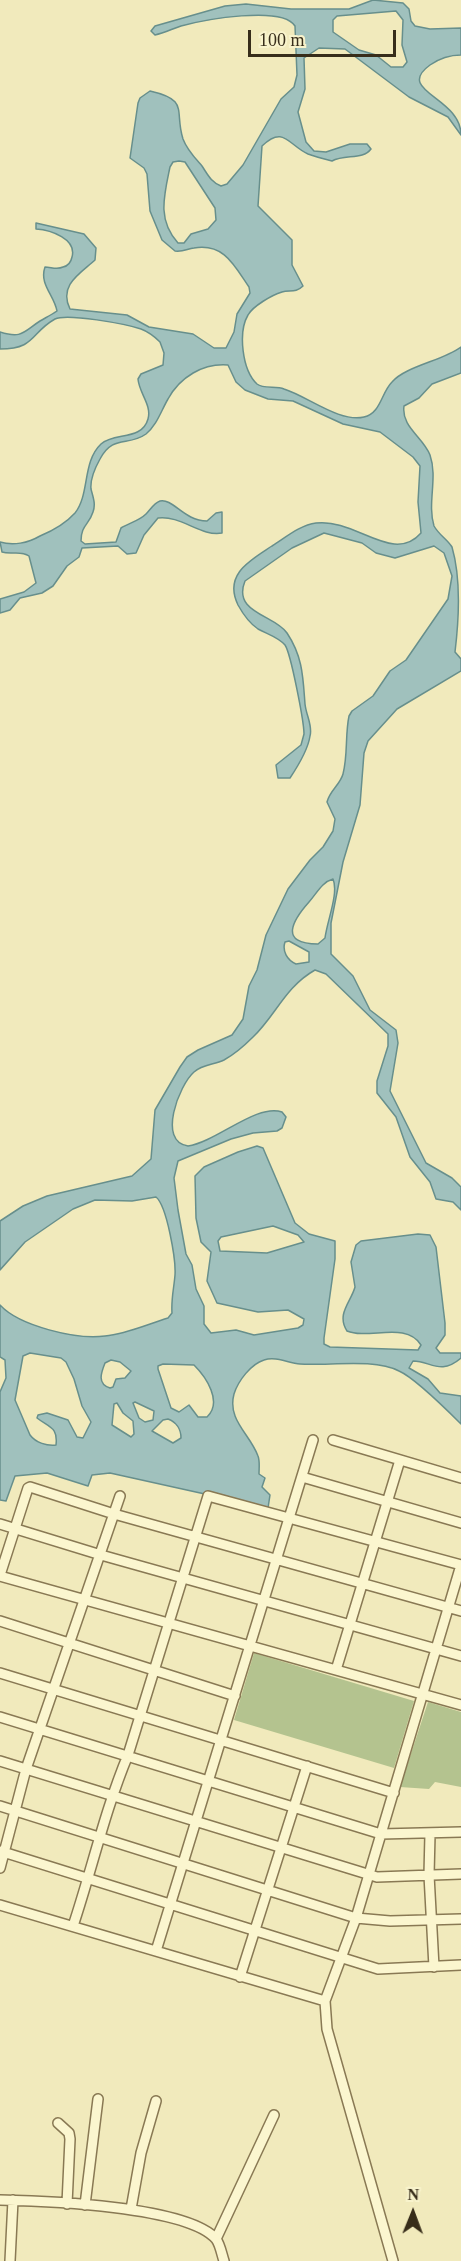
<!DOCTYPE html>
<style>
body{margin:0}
#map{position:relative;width:461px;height:2261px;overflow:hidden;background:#f1eabc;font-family:"Times New Roman",serif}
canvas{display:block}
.north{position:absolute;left:383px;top:2183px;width:60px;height:60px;-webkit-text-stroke:4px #f8f3cc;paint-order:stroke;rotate:1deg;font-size:16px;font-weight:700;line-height:24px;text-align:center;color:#372d1a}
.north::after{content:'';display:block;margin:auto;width:21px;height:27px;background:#372d1a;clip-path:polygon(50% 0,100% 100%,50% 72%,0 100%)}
.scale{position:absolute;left:248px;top:30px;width:148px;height:27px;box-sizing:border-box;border:3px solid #372d1a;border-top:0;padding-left:8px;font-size:18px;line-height:21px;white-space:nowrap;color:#372d1a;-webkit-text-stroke:4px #f8f3cc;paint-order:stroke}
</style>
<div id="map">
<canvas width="461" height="2261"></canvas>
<div class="north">N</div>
<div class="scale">100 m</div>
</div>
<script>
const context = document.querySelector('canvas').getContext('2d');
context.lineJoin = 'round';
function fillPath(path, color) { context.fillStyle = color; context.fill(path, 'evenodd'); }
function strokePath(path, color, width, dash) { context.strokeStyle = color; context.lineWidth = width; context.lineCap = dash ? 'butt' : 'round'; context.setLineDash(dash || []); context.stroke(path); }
const cemetery = new Path2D(`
 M 254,1653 L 414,1701 L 394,1768 L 234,1720 Z
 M 428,1702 L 461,1712 L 461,1787 L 435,1782 L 429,1789 L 400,1787 Z`);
const water = new Path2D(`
 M 373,0 L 403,3 L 409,9 L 411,21 L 415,26 L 430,29 L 461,28 L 461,55 C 449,55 440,58 430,65 C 394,91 461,97 461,135 L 448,117 L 409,97 L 345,49 L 319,48 L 304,58 L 305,89 L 298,112 L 306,142 L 314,151 L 326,152 L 350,144 L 367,144 L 371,149 C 363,160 345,154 332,161 C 324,159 316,157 308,154 C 288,145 284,125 262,146 L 258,206 L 292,240 L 292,265 L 303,286 C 296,293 290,290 282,292 C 272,295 253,306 248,315 C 238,332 242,370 257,384 C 263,389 276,386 284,389 C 307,396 340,423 364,417 C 381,413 381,393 392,382 C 406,366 442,361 461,347 L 461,373 L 432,384 L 419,398 L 404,406 C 401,427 423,437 430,455 C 438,478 427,503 434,526 C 439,535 447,539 452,547 C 461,578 459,619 455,652 L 461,659 L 461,671 L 397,709 L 368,741 L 364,753 L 360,805 L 343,862 L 331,923 L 331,954 L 353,976 L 370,1010 L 396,1030 L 398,1043 L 390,1091 L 426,1163 L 452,1178 L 461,1187 L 461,1210 L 453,1202 L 436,1199 L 430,1182 L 410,1157 L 396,1117 L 377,1093 L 377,1081 L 388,1046 L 388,1034 L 326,974 L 315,970 C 285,987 276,1015 253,1037 C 244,1046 235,1054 224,1060 C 214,1065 203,1064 194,1072 C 179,1085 157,1142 188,1146 C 216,1142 257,1103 282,1112 L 286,1117 L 282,1128 L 277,1131 L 253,1133 L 231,1139 L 178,1161 L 174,1178 L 178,1210 L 186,1254 L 192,1265 L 196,1289 L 204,1306 L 204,1324 L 211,1333 L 236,1330 L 254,1335 L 298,1328 L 303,1325 L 304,1319 L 288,1310 L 258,1312 L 217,1303 L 207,1281 L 211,1252 L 201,1242 L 196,1218 L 195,1176 L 204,1167 L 238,1152 L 257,1146 L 263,1148 L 295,1223 L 309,1234 L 335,1241 L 335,1259 L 324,1338 L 324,1344 L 330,1347 L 418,1350 L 421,1345 C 406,1321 369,1340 347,1331 C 336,1314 351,1302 355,1287 L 351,1262 L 356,1245 L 361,1241 L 418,1234 L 430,1235 L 436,1247 L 445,1323 L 445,1335 L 436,1348 L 440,1353 L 461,1353 L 461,1358 C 440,1376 431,1361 413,1361 L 409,1368 L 428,1379 L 440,1393 L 461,1396 L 461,1424 C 448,1411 415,1378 399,1371 C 374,1358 328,1366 300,1364 C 288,1363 276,1356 264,1360 C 251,1364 238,1381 234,1394 C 227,1420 250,1434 258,1456 C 260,1461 259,1468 259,1474 L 265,1478 L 262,1487 L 270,1495 L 268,1508 L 110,1473 L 92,1475 L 88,1486 L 47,1473 L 15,1476 L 6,1501 L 0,1500 L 0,1392 L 6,1378 L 5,1360 L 0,1357 L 0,1305 C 19,1326 77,1340 105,1336 C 126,1334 148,1324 168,1318 L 172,1313 C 171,1299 174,1288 175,1275 C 176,1260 167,1206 156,1197 L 132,1201 L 95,1200 L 73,1209 L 25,1242 L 0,1270 L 0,1221 L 23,1206 L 47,1196 L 132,1176 L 151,1159 L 155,1110 L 180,1067 L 187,1057 L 198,1050 L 232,1035 L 243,1019 L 249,986 L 257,970 L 266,935 L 288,889 L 310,860 L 323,847 L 333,831 L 335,819 L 327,802 C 330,790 340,785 343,774 C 348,755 345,735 349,716 L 352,711 L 373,696 L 390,671 L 406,660 L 448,599 L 452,576 L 444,553 L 434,546 L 395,558 L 376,553 L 362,543 L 324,533 L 292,548 L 245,581 C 232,613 275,615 287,633 C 303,657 303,678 305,704 C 306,715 313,726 310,736 C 308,750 298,766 290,778 L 278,778 L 276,765 L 301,745 L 304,734 C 304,722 291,654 285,645 C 278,637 267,634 258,629 C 249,623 243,614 238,605 C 223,574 251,560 272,546 C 285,538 300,525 316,523 C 356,518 393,565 421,533 L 418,502 L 420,466 L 413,457 L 380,432 L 343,424 L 293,401 L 268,399 L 245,390 L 236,382 L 228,365 C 203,363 180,377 168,399 C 161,411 157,425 146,434 C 128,447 113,434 100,459 C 95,468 90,479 91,489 C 93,497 96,504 93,512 C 89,525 81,525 81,541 L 85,544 L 116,542 L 121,528 C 129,523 139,521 146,514 C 150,510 154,503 160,501 C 173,498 184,521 207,521 L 216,513 L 222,512 L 222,533 C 201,537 181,515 158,518 L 144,535 L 136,553 L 127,554 L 118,546 L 82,548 L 79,557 L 67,566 L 53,586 L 42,593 L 20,598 L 10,610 L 0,613 L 0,599 L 24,592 L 36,583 L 29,556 C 21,550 11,555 2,552 L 0,542 C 13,546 28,543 40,536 C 52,531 66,523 75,513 C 90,494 82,462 101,444 C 114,432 142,441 148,419 C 152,405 139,393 138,379 L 141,374 L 163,365 L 164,353 L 160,342 C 154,336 149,332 141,329 C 126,324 67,313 55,319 C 30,333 36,349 0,349 L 0,332 C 22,339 23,332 40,321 C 45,318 51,315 57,311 C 54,295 39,284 45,267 C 51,267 57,270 63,267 C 68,266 71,262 72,257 C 77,239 51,230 36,229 L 36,223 L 84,234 L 96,248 L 95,260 C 81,273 58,285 70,309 L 127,315 L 149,327 L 193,334 L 214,348 L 226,348 L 234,332 L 237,314 L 250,293 L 249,287 C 234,265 224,243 194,248 C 187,249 183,252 175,251 L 162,240 L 150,211 L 147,174 L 144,168 L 130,158 L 138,103 L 140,98 L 150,91 C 190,100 174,111 183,139 C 187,150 195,158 202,166 C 208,175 211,182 221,186 L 227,184 L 243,165 L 281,99 L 294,87 L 297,75 L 295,26 C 282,5 203,20 181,26 C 172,29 164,33 155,35 L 151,31 L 155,26 L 225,6 L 246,4 L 291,9 L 349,9 ZM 396,11 L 403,20 L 402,45 L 407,62 L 403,67 L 391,67 L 376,55 L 359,50 L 333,32 L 333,20 L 337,16 ZM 179,161 L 185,162 L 215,208 L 216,220 L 208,229 L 191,234 L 184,243 L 178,243 C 157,220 164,196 170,167 L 173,162 ZM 333,879 C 339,893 327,921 325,938 L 318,944 C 278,944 293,920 309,902 C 317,893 322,882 333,879 ZM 289,941 L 309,952 L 309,962 L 296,964 C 287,960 282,951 285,942 ZM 273,1226 L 298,1235 L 304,1242 L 267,1253 L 220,1251 L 218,1241 L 221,1237 ZM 30,1353 L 61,1358 L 66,1362 L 74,1379 L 82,1406 L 91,1422 L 83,1438 L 77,1437 L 68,1420 L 47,1413 L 38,1415 L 37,1418 C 50,1428 58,1427 56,1445 C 47,1446 36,1443 30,1435 L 15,1400 L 23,1356 ZM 111,1360 L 120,1362 L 131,1371 L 125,1378 L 116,1379 L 113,1387 L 110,1388 C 97,1384 101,1373 105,1363 ZM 163,1364 L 194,1365 C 206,1377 223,1402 207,1417 L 198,1417 L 189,1405 L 179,1412 L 171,1408 L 158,1369 L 158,1366 ZM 135,1402 L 154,1411 L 153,1420 L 145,1422 L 139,1418 L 133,1403 ZM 117,1403 L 123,1413 L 133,1421 L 134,1434 L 131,1437 L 112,1425 L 114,1404 ZM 168,1419 C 176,1422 181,1429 181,1438 L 173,1443 L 152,1431 L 163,1420 Z`);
const minor = new Path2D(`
 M 333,1440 L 461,1478
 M 302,1477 L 461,1523
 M 0,1524 L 101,1555 L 461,1656
 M 0,1575 L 28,1488 L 30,1487 L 114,1514 L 461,1611
 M 0,1576 L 461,1705
 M 0,1621 L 235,1696
 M 336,1670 L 400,1460
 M 0,1673 L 394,1793
 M 0,1717 L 381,1834 L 461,1832
 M 0,1761 L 377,1877 L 461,1874
 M 0,1806 L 356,1918 L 390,1921 L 461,1919
 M 430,1834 L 429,1875 L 434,1967
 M 0,1851 L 378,1969 L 461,1965
 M 0,1868 L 26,1769 L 120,1496
 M 0,1905 L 325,2001
 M 73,1926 C 92,1869 105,1810 128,1755 L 208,1496 L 461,1565
 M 156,1951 L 313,1440
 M 240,1977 L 307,1766
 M 58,2123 L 69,2133 L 70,2139 L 67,2204
 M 0,2200 C 45,2201 187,2206 216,2239 C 220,2244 222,2255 224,2261
 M 85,2205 L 98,2099
 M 131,2209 L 141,2153 L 156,2101
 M 216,2239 L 274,2115
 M 10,2261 L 13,2200
 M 393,2261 L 327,2029 L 325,2001 L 356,1918 L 461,1565`);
fillPath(cemetery, '#b4c38f');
fillPath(water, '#a0c1bd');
strokePath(water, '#678f8c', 1.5);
strokePath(minor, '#897954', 12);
strokePath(minor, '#fbf6cf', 9);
</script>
